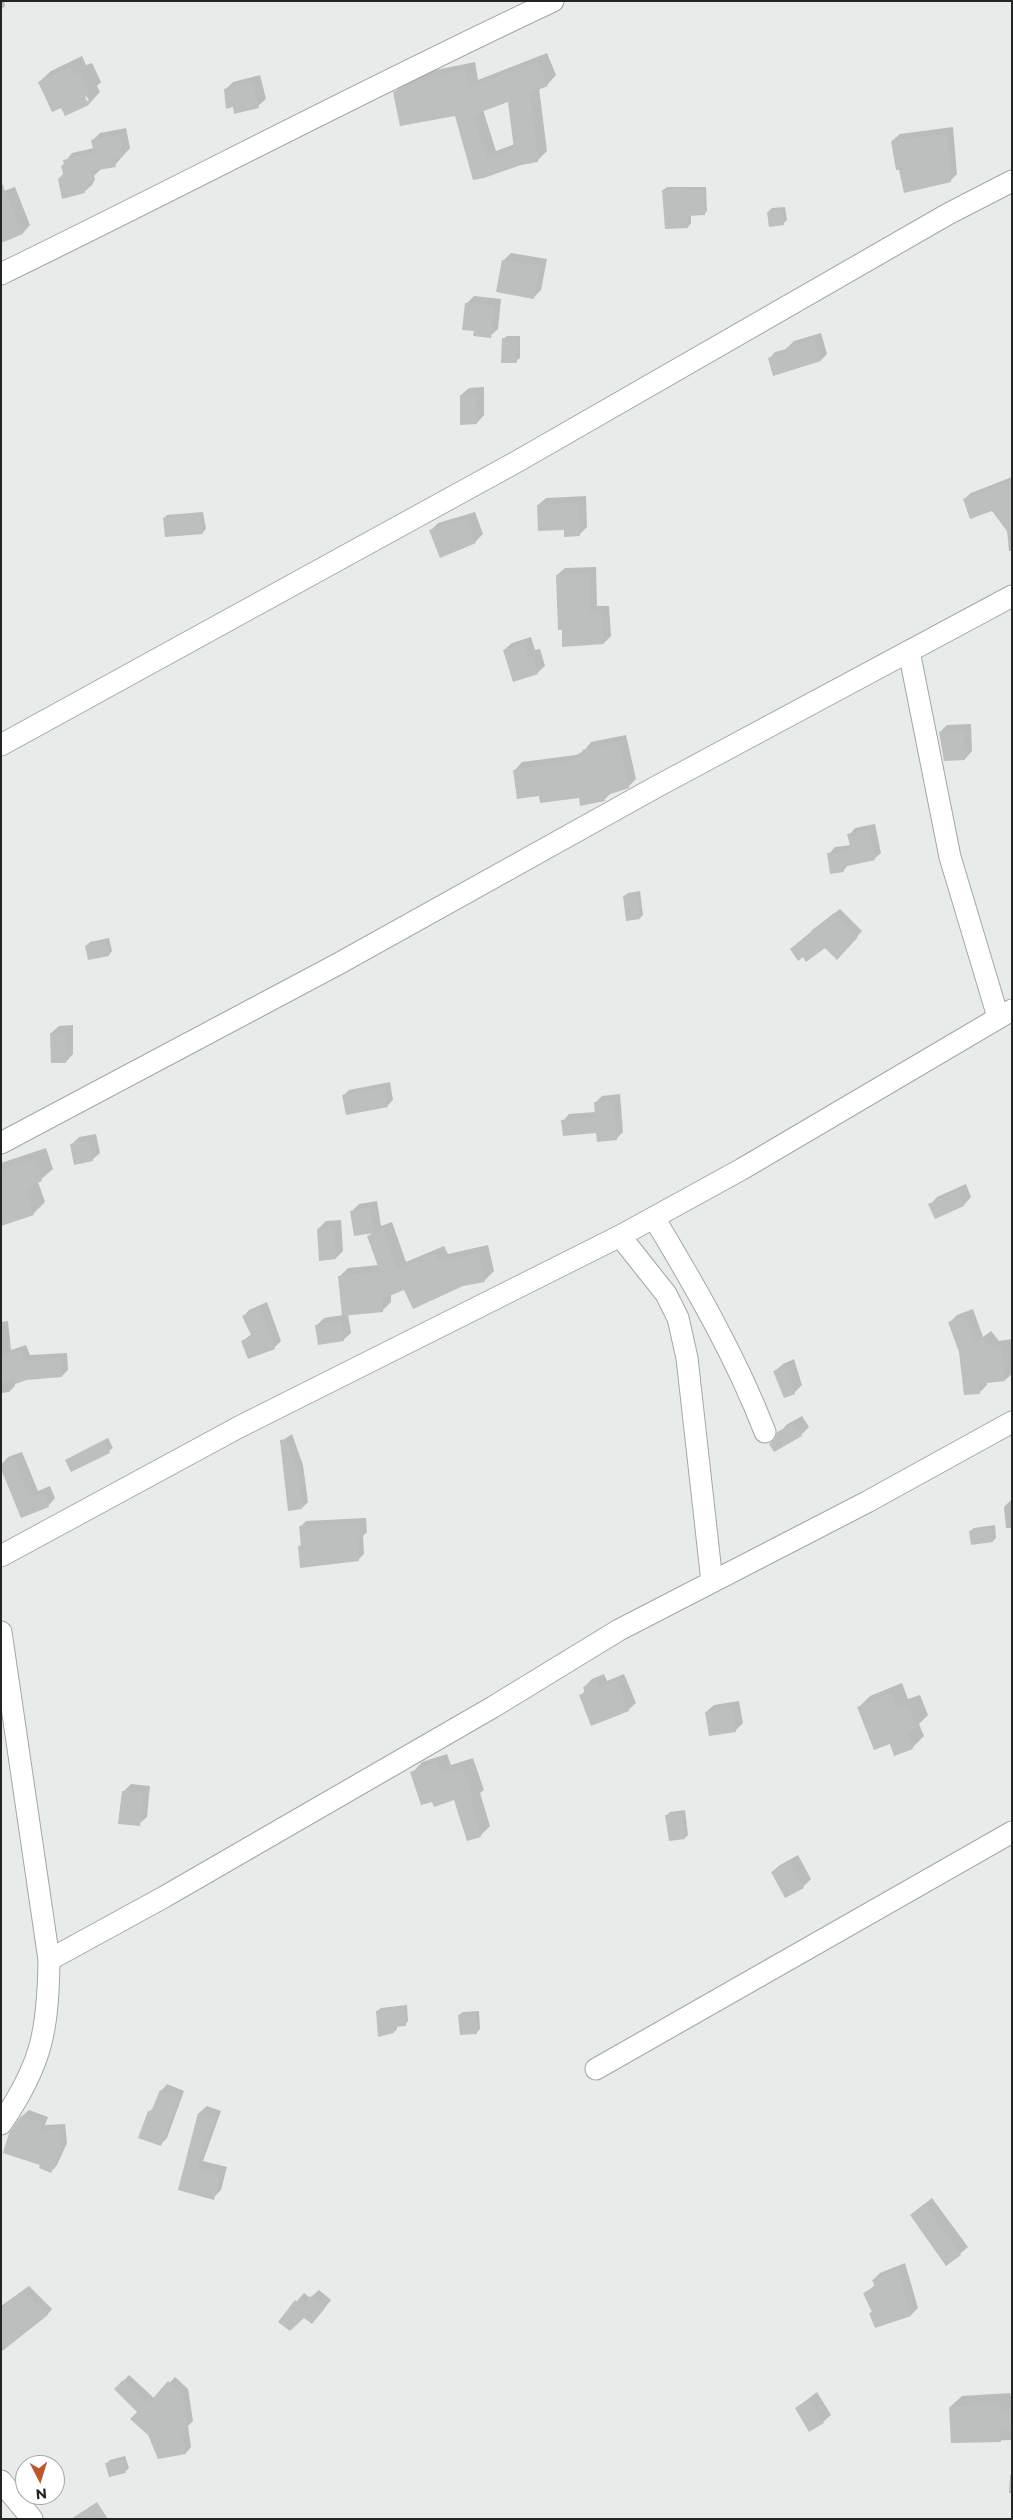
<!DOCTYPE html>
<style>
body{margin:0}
#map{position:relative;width:1013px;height:2520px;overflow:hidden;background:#e7ebea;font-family:Montserrat,sans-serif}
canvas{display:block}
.frame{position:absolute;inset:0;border:2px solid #232424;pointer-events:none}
.north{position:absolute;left:15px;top:2455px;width:50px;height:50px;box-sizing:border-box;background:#fff;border:1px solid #a7a7a7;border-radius:50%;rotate:175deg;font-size:14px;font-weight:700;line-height:20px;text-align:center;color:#232424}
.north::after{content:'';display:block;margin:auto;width:18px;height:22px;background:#be572d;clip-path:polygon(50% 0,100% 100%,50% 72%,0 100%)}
</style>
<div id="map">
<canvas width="1013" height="2520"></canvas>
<div class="frame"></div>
<div class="north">N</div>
</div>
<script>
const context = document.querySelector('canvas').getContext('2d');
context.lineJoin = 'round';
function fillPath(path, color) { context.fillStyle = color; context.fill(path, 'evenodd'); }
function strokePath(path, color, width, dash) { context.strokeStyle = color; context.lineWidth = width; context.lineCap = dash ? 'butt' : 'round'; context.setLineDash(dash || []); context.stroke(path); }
const shadow = new Path2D(`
 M 1,1 L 4,1 L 5,6 L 1,10 Z
 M 547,53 L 556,75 L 547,85 L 539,88 L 547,151 L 538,160 L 520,163 L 483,177 L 456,114 L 394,93 L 404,83 L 426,72 L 475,62 L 478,80 ZM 509,100 L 515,144 L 496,151 L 483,110 Z
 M 82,56 L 86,65 L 92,63 L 101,82 L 97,86 L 100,92 L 89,104 L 66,114 L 62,106 L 39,82 L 51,71 ZM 83,90 L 89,101 L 86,101 Z
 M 260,75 L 266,99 L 258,106 L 234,106 L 225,90 L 233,82 Z
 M 953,127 L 957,174 L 950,181 L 892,141 L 900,134 Z
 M 126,128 L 130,148 L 115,165 L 101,169 L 94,176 L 95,179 L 92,185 L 84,192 L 64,174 L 62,166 L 72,153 L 94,148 L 93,140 L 100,133 Z
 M 15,187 L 30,225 L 23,233 L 1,241 L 1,192 Z
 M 667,187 L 706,187 L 707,211 L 704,214 L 691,215 L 691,223 L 688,227 L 663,190 Z
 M 785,207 L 787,220 L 783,224 L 768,212 L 772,208 Z
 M 511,253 L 547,259 L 541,290 L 533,298 L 503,261 Z
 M 474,296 L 501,299 L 498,329 L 490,336 L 475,330 L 466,304 Z
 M 821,333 L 827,354 L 821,360 L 769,359 L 775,352 L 786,349 L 794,341 Z
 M 507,336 L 520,336 L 520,358 L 516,361 L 503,339 Z
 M 484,387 L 484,415 L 477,423 L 461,395 L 469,388 Z
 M 1012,477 L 1012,551 L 1009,551 L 1007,530 L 993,510 L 964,499 L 971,493 Z
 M 586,496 L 587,527 L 579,535 L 565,528 L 538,505 L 546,498 Z
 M 203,512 L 206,529 L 202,533 L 164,518 L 167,515 Z
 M 475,512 L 483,534 L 475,542 L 431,530 L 438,523 Z
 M 596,567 L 597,606 L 609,606 L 611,636 L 604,643 L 557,575 L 565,568 Z
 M 531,637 L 535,650 L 540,649 L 545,666 L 537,673 L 504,650 L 512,643 Z
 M 971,724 L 972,751 L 965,759 L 940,732 L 947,725 Z
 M 626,735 L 636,779 L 628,787 L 612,792 L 605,799 L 581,805 L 579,796 L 540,794 L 515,770 L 522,762 L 576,755 L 584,751 L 591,742 Z
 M 875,824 L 881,853 L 874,859 L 849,864 L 843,871 L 829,854 L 835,847 L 851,845 L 849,835 L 855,828 Z
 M 640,891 L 643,915 L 640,918 L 627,920 L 624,896 L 628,893 Z
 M 840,909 L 862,931 L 837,958 L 825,947 L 803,955 L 812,930 Z
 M 109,938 L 112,951 L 109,955 L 86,946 L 90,942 Z
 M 73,1025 L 73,1054 L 66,1062 L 51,1033 L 59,1026 Z
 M 390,1082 L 393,1100 L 387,1106 L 343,1096 L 349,1090 Z
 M 620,1094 L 623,1132 L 616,1139 L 563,1121 L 569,1114 L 596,1112 L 595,1103 L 602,1096 Z
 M 96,1134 L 100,1153 L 92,1160 L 72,1144 L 79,1137 Z
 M 46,1148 L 53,1169 L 38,1182 L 45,1202 L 33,1214 L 1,1214 L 1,1163 Z
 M 966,1184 L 971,1197 L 964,1205 L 935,1217 L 930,1205 L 937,1197 Z
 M 377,1201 L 381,1226 L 392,1222 L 406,1262 L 444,1246 L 448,1254 L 488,1245 L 494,1271 L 485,1280 L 404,1288 L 391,1294 L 391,1302 L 382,1311 L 348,1314 L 351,1333 L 343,1340 L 316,1326 L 324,1318 L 343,1315 L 339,1277 L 348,1268 L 379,1265 L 368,1237 L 373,1232 L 351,1212 L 359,1204 Z
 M 341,1220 L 343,1251 L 336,1258 L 318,1229 L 326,1221 Z
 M 267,1302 L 281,1341 L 274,1348 L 242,1341 L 252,1334 L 243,1317 L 249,1310 Z
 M 973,1309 L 983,1337 L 991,1331 L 999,1341 L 1012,1339 L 1012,1374 L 1005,1380 L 986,1382 L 987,1385 L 979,1393 L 960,1352 L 950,1322 L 957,1315 Z
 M 8,1321 L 11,1350 L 26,1345 L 30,1355 L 67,1353 L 68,1370 L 62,1376 L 27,1378 L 15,1383 L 15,1386 L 9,1392 L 2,1393 L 1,1322 Z
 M 794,1359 L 802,1385 L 794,1393 L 775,1371 L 783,1364 Z
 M 802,1416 L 809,1427 L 801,1435 L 777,1438 L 786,1425 Z
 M 292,1434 L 303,1465 L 308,1502 L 302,1508 L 282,1441 Z
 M 108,1438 L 113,1448 L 109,1451 L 66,1460 Z
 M 22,1452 L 38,1491 L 50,1486 L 55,1498 L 48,1506 L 22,1516 L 1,1465 L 8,1457 Z
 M 1012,1499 L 1012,1528 L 1006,1528 L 1004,1507 Z
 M 366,1518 L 367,1532 L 363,1536 L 364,1554 L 358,1560 L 299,1547 L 302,1543 L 300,1527 L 306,1521 Z
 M 995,1525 L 996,1538 L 993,1541 L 970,1531 L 974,1528 Z
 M 604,1674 L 607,1681 L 624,1674 L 636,1703 L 628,1710 L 580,1696 L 586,1690 L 584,1687 L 592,1679 Z
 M 902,1683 L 908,1699 L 920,1695 L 928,1715 L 919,1724 L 924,1736 L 912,1748 L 890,1742 L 859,1707 L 870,1696 Z
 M 739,1701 L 743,1723 L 735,1731 L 706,1712 L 714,1705 Z
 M 447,1754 L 451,1765 L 473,1758 L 484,1790 L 480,1793 L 490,1826 L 480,1836 L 455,1799 L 412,1773 L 422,1762 Z
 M 131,1784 L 150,1786 L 147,1817 L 139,1824 L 123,1792 Z
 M 685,1810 L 688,1835 L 685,1838 L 666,1816 L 670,1812 Z
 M 798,1855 L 811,1879 L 803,1887 L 772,1872 L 780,1865 Z
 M 407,2005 L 408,2021 L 405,2025 L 397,2026 L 397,2029 L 394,2032 L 377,2011 L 381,2008 Z
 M 479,2011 L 480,2029 L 477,2032 L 459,2015 L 463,2012 Z
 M 167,2084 L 184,2091 L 167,2138 L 161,2144 L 149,2112 L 155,2106 L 161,2091 Z
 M 207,2106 L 221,2111 L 203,2161 L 227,2167 L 221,2190 L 213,2198 L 179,2189 L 199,2113 Z
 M 29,2110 L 48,2117 L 45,2125 L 65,2124 L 67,2143 L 57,2165 L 51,2172 L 41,2164 L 22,2116 Z
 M 932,2198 L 968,2247 L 960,2254 L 911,2215 Z
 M 905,2263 L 918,2308 L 911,2315 L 871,2313 L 873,2311 L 865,2293 L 875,2285 L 873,2280 L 880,2273 Z
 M 29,2286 L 52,2309 L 47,2315 L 1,2339 L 1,2306 Z
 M 319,2290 L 331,2300 L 319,2315 L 280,2321 L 304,2293 L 310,2298 Z
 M 129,2375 L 155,2399 L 175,2377 L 188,2389 L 193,2421 L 188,2426 L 191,2447 L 186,2453 L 116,2389 Z
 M 817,2392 L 831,2415 L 823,2422 L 796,2408 Z
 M 1010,2393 L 1012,2401 L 1012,2440 L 952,2442 L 950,2407 L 962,2396 Z
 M 125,2456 L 129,2468 L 125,2472 L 106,2464 L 110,2460 Z
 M 1012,2474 L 1012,2493 L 1009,2493 L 1010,2475 Z`);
const building = new Path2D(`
 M 538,61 L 548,86 L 530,93 L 538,162 L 521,165 L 484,178 L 473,180 L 455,116 L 400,126 L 393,92 L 416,81 L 466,70 L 469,88 ZM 508,102 L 514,149 L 487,159 L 473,115 Z
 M 70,67 L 75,76 L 80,73 L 90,94 L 85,97 L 89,105 L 65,116 L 61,108 L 52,112 L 38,82 Z
 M 252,82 L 259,108 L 234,114 L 233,107 L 226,109 L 224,89 Z
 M 947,134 L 951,182 L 904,193 L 899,170 L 896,170 L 891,141 Z
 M 119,135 L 123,157 L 114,158 L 116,167 L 92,171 L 94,177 L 87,182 L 88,188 L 84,189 L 85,193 L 62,199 L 58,179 L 63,174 L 61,166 L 64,165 L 63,160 L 94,153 L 91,140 Z
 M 1,181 L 23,234 L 1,243 Z
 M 682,188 L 682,191 L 703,190 L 705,215 L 688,216 L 688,228 L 665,229 L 662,190 Z
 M 782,210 L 784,225 L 769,227 L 767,212 Z
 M 502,260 L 540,266 L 534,299 L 496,292 Z
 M 465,303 L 494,306 L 491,338 L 473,336 L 474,331 L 462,330 Z
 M 502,338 L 517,339 L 517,363 L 501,363 Z
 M 814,339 L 821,361 L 773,376 L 768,358 L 787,352 L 786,348 Z
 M 476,394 L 477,424 L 460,425 L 460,395 Z
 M 1012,481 L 1012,538 L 992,511 L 970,519 L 963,499 Z
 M 578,503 L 580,536 L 564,537 L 564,530 L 538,531 L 537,505 Z
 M 195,514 L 200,515 L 203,534 L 165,537 L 163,518 Z
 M 467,519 L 476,543 L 440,558 L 429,530 Z
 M 589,574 L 590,613 L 602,612 L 604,644 L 562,647 L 562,630 L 558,630 L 556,575 Z
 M 524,644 L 527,657 L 532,656 L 538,674 L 513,682 L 503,650 Z
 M 964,730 L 965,760 L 944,761 L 939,732 Z
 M 618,742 L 629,788 L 604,796 L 605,801 L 580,806 L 579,798 L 540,803 L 539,796 L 517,799 L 513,770 L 570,762 L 570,760 L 584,756 L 582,750 Z
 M 868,830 L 875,860 L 843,867 L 844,872 L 830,874 L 827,853 L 851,850 L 847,834 Z
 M 637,894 L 640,919 L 626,921 L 623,896 Z
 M 834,913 L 858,937 L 837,960 L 825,948 L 806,962 L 803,957 L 798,961 L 790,949 Z
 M 106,941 L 109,956 L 88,960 L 85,946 Z
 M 50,1033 L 65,1033 L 66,1063 L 51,1063 Z
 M 385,1087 L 388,1107 L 346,1115 L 342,1095 Z
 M 613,1101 L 617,1140 L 597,1142 L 596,1133 L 563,1136 L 561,1120 L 595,1117 L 594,1102 Z
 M 89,1140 L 93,1161 L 74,1165 L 70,1144 Z
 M 35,1159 L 42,1181 L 31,1185 L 32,1189 L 26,1191 L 34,1215 L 1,1226 L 1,1170 Z
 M 958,1191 L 964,1206 L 935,1219 L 928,1204 Z
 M 370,1208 L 374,1233 L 354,1236 L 350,1211 Z
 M 334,1227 L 336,1259 L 319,1261 L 317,1229 Z
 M 383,1230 L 397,1270 L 435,1254 L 439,1262 L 479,1253 L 485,1282 L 463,1286 L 413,1309 L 404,1290 L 382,1299 L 383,1312 L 342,1316 L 338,1276 L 380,1272 L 367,1236 Z
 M 260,1308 L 275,1349 L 248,1359 L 241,1341 L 252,1337 L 242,1316 Z
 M 966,1316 L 976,1343 L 982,1337 L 991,1347 L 1001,1346 L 1005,1381 L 979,1384 L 980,1394 L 964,1395 L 959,1352 L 948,1322 Z
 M 341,1322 L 344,1341 L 318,1345 L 315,1325 Z
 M 20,1350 L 24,1361 L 61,1358 L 62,1377 L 27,1380 L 15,1384 L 14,1379 L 1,1383 L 1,1357 Z
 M 787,1366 L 795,1394 L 784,1398 L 773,1371 Z
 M 794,1423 L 802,1436 L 774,1452 L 769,1444 L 775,1439 L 777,1432 Z
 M 286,1439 L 298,1472 L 302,1509 L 288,1511 L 280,1440 Z
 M 104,1440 L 110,1453 L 71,1472 L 65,1460 Z
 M 14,1459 L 30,1498 L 43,1493 L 49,1507 L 21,1518 L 1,1469 L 1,1464 Z
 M 360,1523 L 362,1539 L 357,1539 L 359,1561 L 300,1568 L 298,1546 L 301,1546 L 299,1526 Z
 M 992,1528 L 993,1542 L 971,1545 L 969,1531 Z
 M 597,1681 L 599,1688 L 617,1681 L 629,1711 L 591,1726 L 579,1695 L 585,1693 L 583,1687 Z
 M 891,1694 L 897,1710 L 908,1706 L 917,1728 L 907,1732 L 913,1749 L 894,1756 L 890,1744 L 874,1750 L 857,1707 Z
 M 732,1708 L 736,1732 L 709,1736 L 705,1712 Z
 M 437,1763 L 441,1775 L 463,1768 L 474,1801 L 470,1802 L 481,1837 L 467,1841 L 454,1800 L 434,1807 L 432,1802 L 421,1805 L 410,1772 Z
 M 122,1791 L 143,1793 L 140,1826 L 118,1824 Z
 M 682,1813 L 685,1839 L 669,1841 L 665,1815 Z
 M 790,1862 L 804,1888 L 785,1898 L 771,1872 Z
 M 404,2008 L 406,2026 L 393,2027 L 394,2033 L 378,2037 L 376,2011 Z
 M 476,2013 L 477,2034 L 460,2035 L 458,2015 Z
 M 160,2090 L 179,2097 L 161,2146 L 138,2138 L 148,2111 L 151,2112 Z
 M 198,2113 L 215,2119 L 196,2169 L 220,2175 L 214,2200 L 178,2190 Z
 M 21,2116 L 43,2123 L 40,2131 L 60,2129 L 61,2151 L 51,2173 L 39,2168 L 40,2165 L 3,2153 L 9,2133 Z
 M 924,2204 L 961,2255 L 946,2266 L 910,2215 Z
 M 898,2269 L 911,2316 L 875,2328 L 869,2313 L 872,2312 L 863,2293 L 875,2287 L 872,2280 Z
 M 23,2291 L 48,2315 L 1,2352 L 1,2309 Z
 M 310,2296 L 325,2308 L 312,2324 L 304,2318 L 290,2331 L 278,2322 L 295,2300 L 303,2306 Z
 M 123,2380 L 148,2404 L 168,2381 L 183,2395 L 187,2428 L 182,2429 L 186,2454 L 158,2459 L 148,2435 L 130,2419 L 137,2412 L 114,2389 Z
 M 809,2399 L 824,2423 L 809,2432 L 795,2408 Z
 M 999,2404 L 999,2412 L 1012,2410 L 1012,2426 L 1000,2427 L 1001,2442 L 951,2443 L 949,2407 Z
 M 122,2459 L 126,2473 L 109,2477 L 105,2463 Z
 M 97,2502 L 108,2519 L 71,2519 Z`);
const minor = new Path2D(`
 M 1,274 C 186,184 367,88 553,1
 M 909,651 L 950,857 L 998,1017
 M 1,745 L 518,461 L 948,214 L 1012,181
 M 1,1143 L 338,964 L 656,787 L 1012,596
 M 654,1218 C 695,1286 736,1357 765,1432
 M 620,1236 L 666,1294 L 678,1318 L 687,1358 L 712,1582
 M 1,1556 L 239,1427 L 620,1236 L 742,1169 L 1012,1010
 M 1,1632 L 49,1960 C 48,2031 42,2064 1,2124
 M 49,1960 L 164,1897 L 493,1707 L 619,1630 L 867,1502 L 1012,1422
 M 596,2069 L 1012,1832
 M 1,2481 L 32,2519`);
fillPath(shadow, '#0003');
fillPath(building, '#bcbfbd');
strokePath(minor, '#a3a7a6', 23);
strokePath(minor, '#fff', 21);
</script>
